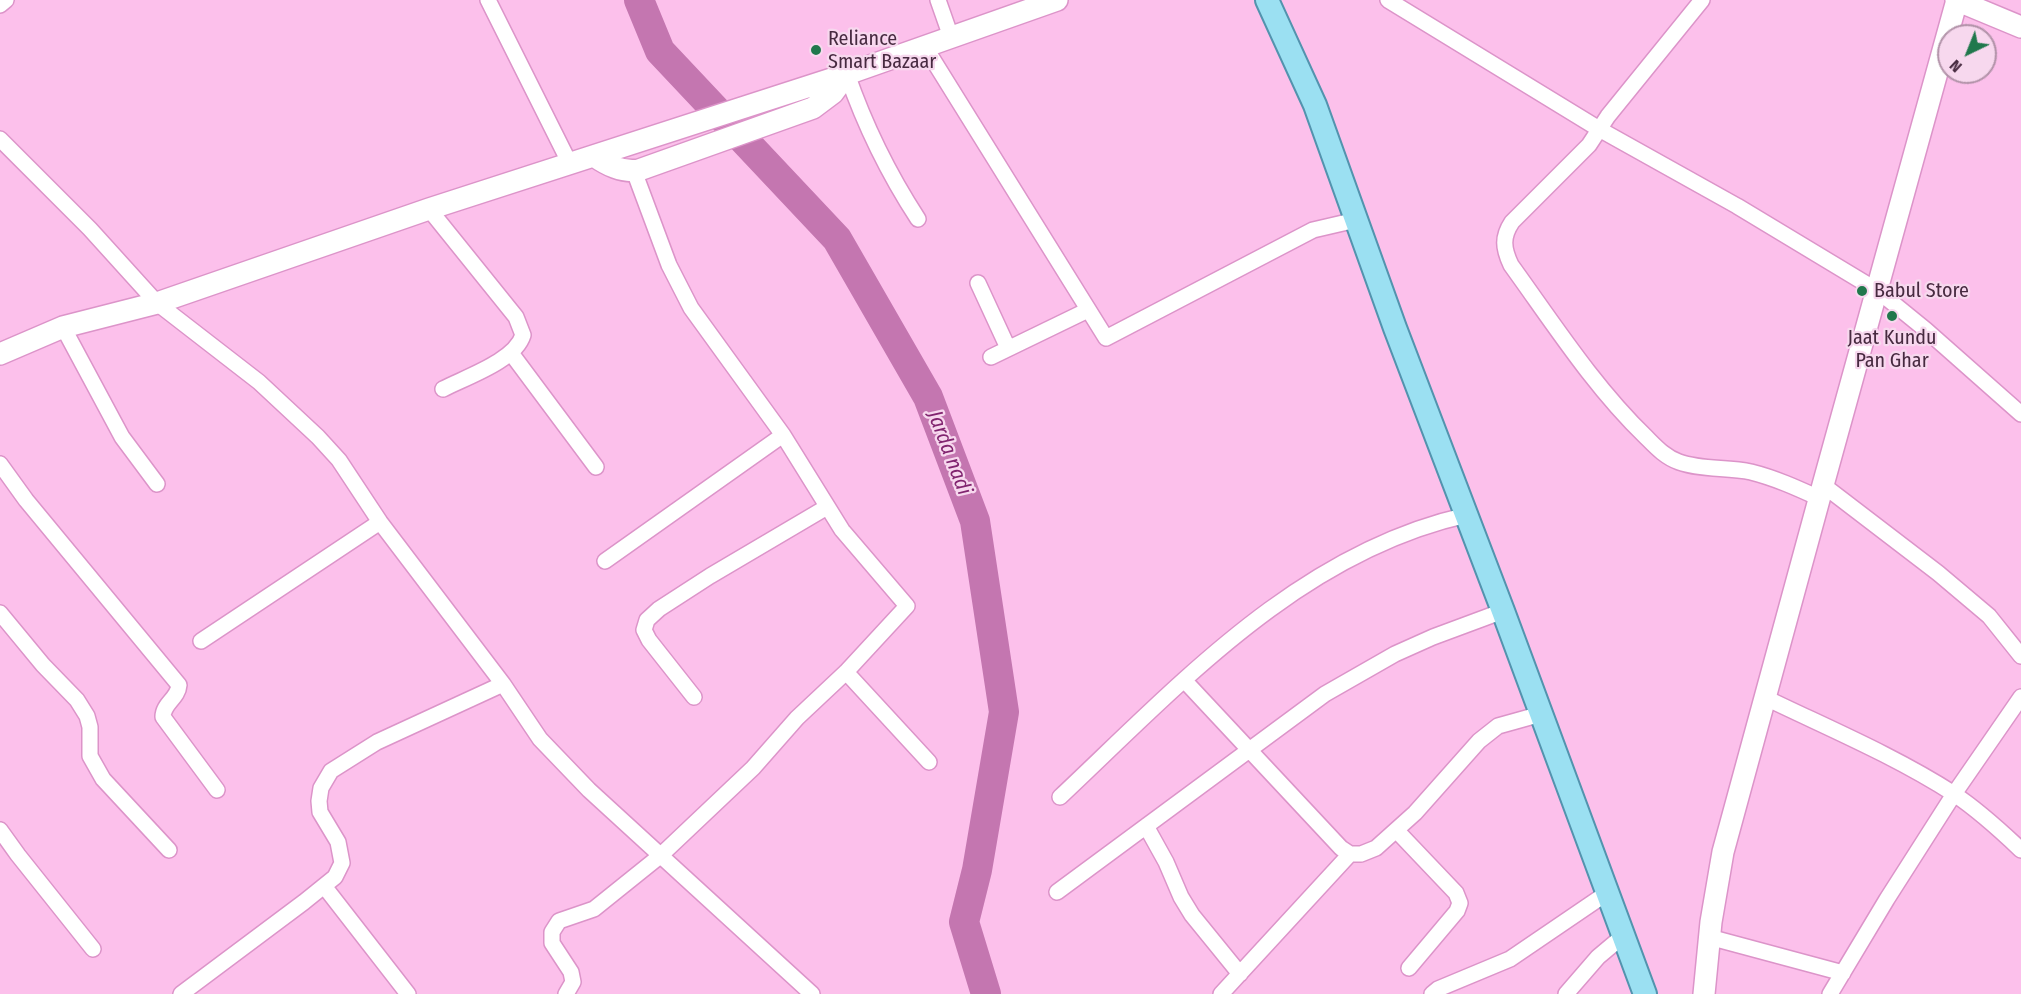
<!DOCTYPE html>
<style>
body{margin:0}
#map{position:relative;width:2021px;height:994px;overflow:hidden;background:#fcc0eb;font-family:"Fira Sans Condensed",sans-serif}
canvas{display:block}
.north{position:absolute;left:1937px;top:24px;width:60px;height:60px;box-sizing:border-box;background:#f7d8ee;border:2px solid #b192a8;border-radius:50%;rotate:223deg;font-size:16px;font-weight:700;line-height:24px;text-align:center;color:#472a40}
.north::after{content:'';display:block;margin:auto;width:21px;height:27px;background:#20784c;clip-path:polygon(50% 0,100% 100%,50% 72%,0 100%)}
</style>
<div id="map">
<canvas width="2021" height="994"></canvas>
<div class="north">N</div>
</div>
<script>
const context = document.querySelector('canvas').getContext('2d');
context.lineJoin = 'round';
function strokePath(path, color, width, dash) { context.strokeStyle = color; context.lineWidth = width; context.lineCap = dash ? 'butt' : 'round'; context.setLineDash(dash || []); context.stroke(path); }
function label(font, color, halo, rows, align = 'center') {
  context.font = font + ' "Fira Sans Condensed",sans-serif'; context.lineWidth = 4.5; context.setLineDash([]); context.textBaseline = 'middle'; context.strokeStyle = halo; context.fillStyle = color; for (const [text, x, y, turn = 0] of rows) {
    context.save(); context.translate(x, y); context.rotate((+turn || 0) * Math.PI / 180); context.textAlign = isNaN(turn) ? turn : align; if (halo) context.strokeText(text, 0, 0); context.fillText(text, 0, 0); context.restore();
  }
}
const river = new Path2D(`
 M 639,0 L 660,51 L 837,239 L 928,397 L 975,521 L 1004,712 L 977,870 L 964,922 L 986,994`);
const street = new Path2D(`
 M 488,0 L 570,164
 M 938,0 L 951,37
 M 1388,0 L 1599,129 L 1737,206 L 1878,291 L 1926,330 L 2021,414
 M 1702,0 L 1608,116 L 1589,145 L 1512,222 C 1502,237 1503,248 1511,265 C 1553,323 1594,387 1646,437 C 1656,447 1665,457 1679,462 C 1701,470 1727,467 1751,472 C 1775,478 1797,488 1819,498
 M 0,5 L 6,0
 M 925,47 L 1106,338 L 1313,230 L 1356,220
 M 847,74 C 865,126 888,173 918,219
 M 0,139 L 90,229 L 157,303 L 259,382 L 318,437 L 339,460 L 380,522 L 503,684 L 540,739 L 589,790 L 812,994
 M 429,209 L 516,317 L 523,335 C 515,361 466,377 443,389
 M 978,283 L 1008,348
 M 63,327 L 122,437 L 157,484
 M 511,353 L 596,467
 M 991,357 L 1088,310
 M 0,464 L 26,500 L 179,685 C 178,699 163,703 163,717 L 217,790
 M 1823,485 L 1938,573 L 1989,616 L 2021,656
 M 605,561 L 783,435
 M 0,613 L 43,665 L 77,700 L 87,716 L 90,727 L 90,756 L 103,779 L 169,850
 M 201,641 L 380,522
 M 846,672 L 929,762
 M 1184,680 L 1341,848 L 1350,854 L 1361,854 L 1376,848 L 1415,813 L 1479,741 L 1498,726 L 1541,714
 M 694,697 L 649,640 L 644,630 L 647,620 L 659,609 L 710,576 L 827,507
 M 1766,698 C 1828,728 1895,756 1954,794 C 1978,810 2000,830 2021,850
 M 1060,797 C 1179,685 1300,552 1467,515
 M 1146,826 L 1166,862 L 1181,897 L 1192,915 L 1240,974
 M 0,830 L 18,855 L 93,949
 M 1397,831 L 1456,893 L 1460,903 L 1457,911 L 1409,968
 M 324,886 L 408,994
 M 1057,892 L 1325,694 L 1395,654 L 1433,637 L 1503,611
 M 1709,937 L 1843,973
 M 181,994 L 304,902 L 335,877 L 342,863 L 338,842 L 320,812 L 319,801 L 321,788 L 331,771 L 377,742 L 503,684
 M 566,994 L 573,982 L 571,972 L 552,943 L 552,932 L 559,921 L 594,909 L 660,856 L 753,768 L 797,718 L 846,672 L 907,606 L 842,530 L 783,435 L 691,308 L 669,265 L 634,171
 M 1221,994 L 1350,854
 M 1432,994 L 1438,989 L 1510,959 L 1607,893
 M 1566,994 L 1598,957 L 1623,936
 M 1830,994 L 1887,899 L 1954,794 L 2021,697`);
const secondary = new Path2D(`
 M 1956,0 L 2021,27
 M 594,156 C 607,165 622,173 639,170 L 813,108 L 833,93 L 847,74
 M 0,354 L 63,327 L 157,303 L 429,209 L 847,74 L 1057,0
 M 1704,994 L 1711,922 L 1723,852 L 1823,485 L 1957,0`);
const primary = new Path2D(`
 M 1267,0 L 1315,105 L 1395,328 L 1503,611 L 1645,994`);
const markers = [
 [816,50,6,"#20784c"],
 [1862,291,6,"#20784c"],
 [1892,316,6,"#20784c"]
];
const poiNames = [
 ["Reliance",828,39],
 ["Smart Bazaar",828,62],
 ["Babul Store",1874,291],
 ["Jaat Kundu",1892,338,"center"],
 ["Pan Ghar",1892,361,"center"]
];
const waterNames = [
 ["Jarda nadi",949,453,69]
];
strokePath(river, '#c476b0', 30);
strokePath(street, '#dc94c9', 18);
strokePath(secondary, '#dc94c9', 24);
strokePath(primary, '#5393ae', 26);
strokePath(street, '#fff', 15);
strokePath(secondary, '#fff', 21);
strokePath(primary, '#9be0f2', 22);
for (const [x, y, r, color] of markers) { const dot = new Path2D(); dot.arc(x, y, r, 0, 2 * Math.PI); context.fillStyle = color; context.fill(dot); strokePath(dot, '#f7d8ee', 2); }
label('20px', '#472a40', '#f7d8ee', poiNames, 'left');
label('italic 21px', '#81246f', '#f7d8ee', waterNames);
</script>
